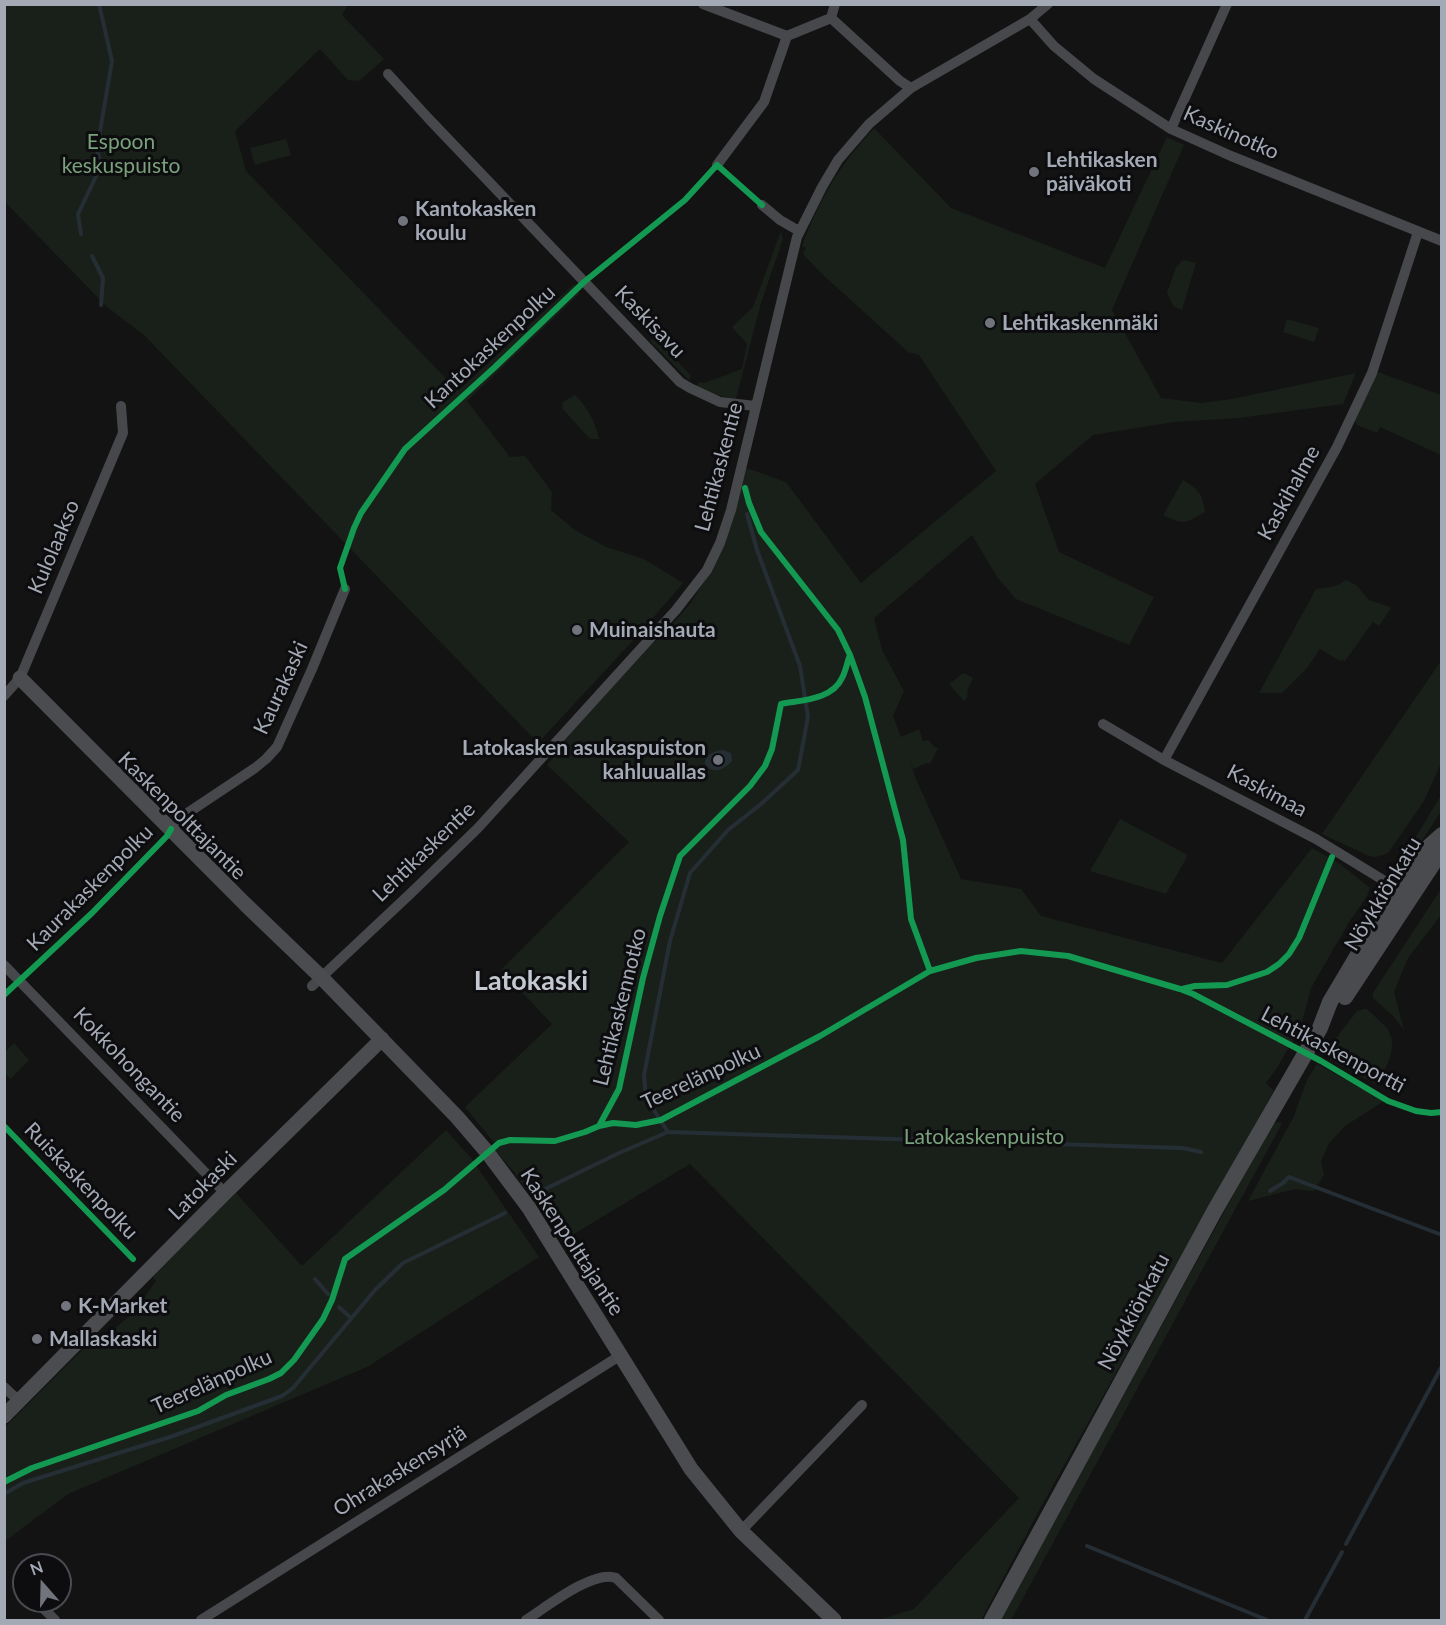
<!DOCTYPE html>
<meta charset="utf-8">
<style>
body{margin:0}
#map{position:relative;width:1446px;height:1625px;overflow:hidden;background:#131313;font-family:Lato,sans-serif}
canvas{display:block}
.frame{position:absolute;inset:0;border:6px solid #a3a9b5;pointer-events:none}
.north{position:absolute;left:12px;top:1553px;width:60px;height:60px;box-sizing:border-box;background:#0d0d0f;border:2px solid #494b51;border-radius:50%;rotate:340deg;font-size:16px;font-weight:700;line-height:24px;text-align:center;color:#a3a9b5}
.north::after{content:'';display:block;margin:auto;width:21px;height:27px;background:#71747c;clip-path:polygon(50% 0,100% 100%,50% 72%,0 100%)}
</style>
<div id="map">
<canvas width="1446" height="1625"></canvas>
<div class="frame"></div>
<div class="north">N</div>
</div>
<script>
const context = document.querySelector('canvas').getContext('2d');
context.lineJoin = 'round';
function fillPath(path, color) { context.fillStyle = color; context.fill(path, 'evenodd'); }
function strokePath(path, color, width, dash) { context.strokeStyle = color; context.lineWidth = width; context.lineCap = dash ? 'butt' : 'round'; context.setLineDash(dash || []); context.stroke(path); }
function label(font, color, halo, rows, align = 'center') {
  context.font = font + ' Lato,sans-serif'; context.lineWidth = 6; context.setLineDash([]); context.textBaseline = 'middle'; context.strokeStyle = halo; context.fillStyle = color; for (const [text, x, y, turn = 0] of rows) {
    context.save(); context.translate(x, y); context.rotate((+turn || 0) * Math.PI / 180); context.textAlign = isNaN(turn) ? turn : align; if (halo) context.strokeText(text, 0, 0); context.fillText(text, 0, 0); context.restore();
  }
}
const green = new Path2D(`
 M 4,5 L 348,5 L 342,15 L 384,59 L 359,81 L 348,80 L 320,49 L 235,131 L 246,171 L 458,391 L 574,284 L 580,293 L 467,401 L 510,457 L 525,456 L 552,492 L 551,510 L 575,530 L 606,547 L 644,559 L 683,583 L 638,635 L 538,743 L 144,335 L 107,307 L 5,202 Z
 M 874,128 L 951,208 L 1105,268 L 1167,137 L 1184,145 L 1112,310 L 1161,398 L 1201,403 L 1232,399 L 1356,373 L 1343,404 L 1239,418 L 1174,422 L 1093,435 L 1035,484 L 1059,552 L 1154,597 L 1129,645 L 1016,599 L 997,577 L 972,535 L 874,618 L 882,650 L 904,691 L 893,716 L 901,737 L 919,729 L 923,741 L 929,740 L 934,747 L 938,748 L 930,764 L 927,763 L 913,769 L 907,754 L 916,779 L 961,879 L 1021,889 L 1041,916 L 1222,963 L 1312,848 L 1340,864 L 1369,887 L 1369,891 L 1367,896 L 1349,922 L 1311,988 L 1301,1026 L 1277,1068 L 1266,1083 L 1274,1091 L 1042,1505 L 981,1620 L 879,1620 L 914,1609 L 1019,1498 L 690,1164 L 562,1241 L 514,1172 L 494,1149 L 497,1146 L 465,1107 L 552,1024 L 501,970 L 629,842 L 547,765 L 558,752 L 561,743 L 652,644 L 662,636 L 690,604 L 707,577 L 744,467 L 786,482 L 861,583 L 996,471 L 919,355 L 908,352 L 821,273 L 803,254 L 806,248 L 802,246 C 820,198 839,166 874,128 Z
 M 286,139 L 291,155 L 255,165 L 250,148 Z
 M 781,231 L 783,239 L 761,303 L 736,399 C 722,397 709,393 697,386 L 699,382 L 704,383 L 742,369 L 747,344 L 732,327 L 753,307 Z
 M 1184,260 L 1196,263 L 1182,310 L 1173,306 L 1167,293 L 1176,267 L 1180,264 L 1180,262 Z
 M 1287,319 L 1319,328 L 1314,342 L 1283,332 Z
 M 655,337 L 691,376 L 689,380 L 650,341 Z
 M 1378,372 L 1441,395 L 1441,455 L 1380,427 L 1377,433 L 1357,425 L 1352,415 Z
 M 575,395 C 587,406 596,423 599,439 L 590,439 L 562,408 L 563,402 Z
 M 1183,480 C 1199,490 1202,493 1205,512 C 1185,523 1185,526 1163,515 Z
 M 1346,580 L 1356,585 L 1369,600 L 1390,607 L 1391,608 L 1379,626 L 1373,622 L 1345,661 L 1342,660 L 1340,661 L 1320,649 L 1307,668 L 1282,693 L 1259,693 L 1316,589 C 1326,588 1337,587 1346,580 Z
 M 1441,661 L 1441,763 L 1424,801 L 1393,846 L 1388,853 L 1376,857 L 1369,856 L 1322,834 Z
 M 962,674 L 966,674 L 973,678 L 968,688 L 967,698 L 964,701 L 949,684 Z
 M 1441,795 L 1441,811 L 1420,844 L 1414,840 Z
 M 1120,819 L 1188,855 L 1166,894 L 1090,871 Z
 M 1441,889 L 1441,915 L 1408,958 L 1394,992 L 1404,1030 L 1394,1017 L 1373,998 L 1373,993 Z
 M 1364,1009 L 1367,1009 C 1373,1015 1379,1020 1385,1026 C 1401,1044 1386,1067 1377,1085 L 1330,1060 L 1329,1047 L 1357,1011 Z
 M 14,1043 L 29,1060 L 10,1079 L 5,1073 L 5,1052 Z
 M 1317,1064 L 1384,1101 L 1345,1126 L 1329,1143 L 1321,1161 L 1324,1175 L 1314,1191 L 1295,1189 L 1248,1201 L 1293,1118 L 1307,1080 Z
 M 1282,1122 L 1279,1129 L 1011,1620 L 1000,1620 L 1273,1123 Z
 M 446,1130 L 471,1158 L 539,1257 L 367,1367 L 68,1494 L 5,1541 L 5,1427 L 87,1345 L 91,1348 L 132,1314 L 134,1315 L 141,1308 L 139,1305 L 156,1281 L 153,1277 L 157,1272 L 236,1193 L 302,1266 Z`);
const water = new Path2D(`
 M 722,750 L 731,753 L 732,761 C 711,785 689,755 722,750 Z`);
const stream = new Path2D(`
 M 81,234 L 78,214 L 101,166 L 97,149 L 112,61 L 99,4
 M 92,256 L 103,278 L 101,305
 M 668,1132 L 646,1098 L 644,1075 L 670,941 L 690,873 L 728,830 L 761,804 L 798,770 L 808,717 L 800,666 L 757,550 L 747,514
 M 1270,1191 L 1283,1183 L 1289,1177 L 1442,1235
 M 537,1193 L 619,1153 L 668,1132 L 1183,1148 L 1201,1152
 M 315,1279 L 328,1294
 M 339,1307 L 351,1318
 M 4,1494 L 23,1483 L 173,1436 L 282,1396 L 293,1388 L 375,1290 L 403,1263 L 505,1213
 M 1346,1544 L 1442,1366
 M 1087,1546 L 1267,1620
 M 1305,1620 L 1342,1552`);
const street = new Path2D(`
 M 703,4 L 787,36 L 831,18
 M 835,4 L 831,18 L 900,81 L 911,88
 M 1030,19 L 1054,46 L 1094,79 L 1171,129 L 1231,156 L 1442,241
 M 388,74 L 429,119 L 680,382 L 690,388 L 720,402 L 755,406
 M 1171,129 L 1227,4
 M 717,165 L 764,102 L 787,36
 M 762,205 L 780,220 L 799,231
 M 4,696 L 20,678 L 123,433 L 121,406
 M 1103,724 L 1164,760 L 1316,839 L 1401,891
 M 1164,760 L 1337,447 L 1372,373 L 1418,232
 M 171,829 L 189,812 L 255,768 L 266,759 L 277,747 L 312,669 L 345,589
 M 4,965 L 225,1193
 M 312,986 L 410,894 L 478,828 L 676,610 L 707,570 L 720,543 L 731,510 L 797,237 L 822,187 L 838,160 L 869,124 L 911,88 L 1030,19 L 1048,4
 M 4,1387 L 19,1401
 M 741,1531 L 862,1405
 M 41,1606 L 55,1620
 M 201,1620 L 621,1355
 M 526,1620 C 545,1608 594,1569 616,1578 L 659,1620`);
const secondary = new Path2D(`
 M 20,678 L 245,904 L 321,977 L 457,1117 L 487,1152 L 529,1208 L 691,1469 L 741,1531 L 834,1620
 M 4,1416 L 225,1193 L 382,1039`);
const primary = new Path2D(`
 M 1345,997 L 1434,862 L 1442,840
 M 992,1620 L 1215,1210 L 1320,1028 L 1330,1002 L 1397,889 L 1423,852 L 1442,835`);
const cycleway = new Path2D(`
 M 745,488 L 749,503 L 761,532 L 838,630 L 850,655 L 865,697 L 903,840 L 911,919 L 930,971
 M 345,589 L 340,568 L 354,528 L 361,513 L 405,449 L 495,367 L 584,282 L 685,200 L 717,165 L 762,205
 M 1182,989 L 1195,986 L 1227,985 L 1267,972 L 1279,964 L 1289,954 L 1299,938 L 1332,857
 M 4,995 L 92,913 L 167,836 L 171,829
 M 4,1126 L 133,1259
 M 599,1126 L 619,1089 L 643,978 L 660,916 L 680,856 L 750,786 L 765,766 L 772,749 L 781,704 C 801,700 832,700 842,678 C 846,671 847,662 850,655
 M 4,1482 L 32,1468 L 198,1411 L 226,1395 L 269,1379 L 281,1373 L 294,1360 L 323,1319 L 332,1300 L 345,1259 L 444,1190 L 499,1143 L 510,1140 L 555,1141 L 585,1132 L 599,1126 L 613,1123 L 636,1125 L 661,1120 L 820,1036 L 930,971 L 976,958 L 1021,951 L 1068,956 L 1180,989 L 1193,994 L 1321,1061 L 1388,1101 L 1416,1111 L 1431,1113 L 1442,1112`);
const markers = [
 [1034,172,6,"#71747c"],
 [403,221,6,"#71747c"],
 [990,323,6,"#71747c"],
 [577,630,6,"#71747c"],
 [718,760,6,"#71747c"],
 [66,1306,6,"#71747c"],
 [37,1339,6,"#71747c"]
];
const streetNames = [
 ["Kaskinotko",1231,133,24],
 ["Kaskisavu",650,322,46],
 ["Kantokaskenpolku",490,347,-43],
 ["Lehtikaskentie",719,467,-75],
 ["Kaskihalme",1289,493,-61],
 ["Kulolaakso",54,547,-67],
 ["Kaurakaski",281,688,-65],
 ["Kaskimaa",1267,791,28],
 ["Kaskenpolttajantie",182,816,45],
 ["Lehtikaskentie",424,852,-44],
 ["Kaurakaskenpolku",90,888,-45],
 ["Nöykkiönkatu",1383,894,-59],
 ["Lehtikaskennotko",620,1007,-76],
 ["Lehtikaskenportti",1333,1050,28],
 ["Kokkohongantie",129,1065,46],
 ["Teerelänpolku",701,1077,-25],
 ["Ruiskaskenpolku",81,1181,46],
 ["Latokaski",203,1186,-45],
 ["Kaskenpolttajantie",572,1242,57],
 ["Nöykkiönkatu",1134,1312,-62],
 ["Teerelänpolku",212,1382,-24],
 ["Ohrakaskensyrjä",400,1471,-32]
];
const parkNames = [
 ["Espoon",121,142],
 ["keskuspuisto",121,166],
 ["Latokaskenpuisto",984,1137]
];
const poiNames = [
 ["Lehtikasken",1046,160],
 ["päiväkoti",1046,184],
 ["Kantokasken",415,209],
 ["koulu",415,233],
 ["Lehtikaskenmäki",1002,323],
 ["Muinaishauta",589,630],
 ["Latokasken asukaspuiston",706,748,"right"],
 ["kahluuallas",706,772,"right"],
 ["K-Market",78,1306],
 ["Mallaskaski",49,1339]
];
const districtNames = [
 ["Latokaski",531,981]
];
fillPath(green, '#19201a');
fillPath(water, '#262e35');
strokePath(stream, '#262e35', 4);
strokePath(street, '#47484c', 10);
strokePath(secondary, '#4b4c50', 15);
strokePath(primary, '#494b4e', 16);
strokePath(cycleway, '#139951', 6);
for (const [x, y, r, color] of markers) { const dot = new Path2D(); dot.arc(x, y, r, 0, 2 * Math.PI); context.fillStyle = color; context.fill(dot); strokePath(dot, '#0d0d0f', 2); }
label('21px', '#a3a9b5', '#0d0d0f', streetNames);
label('21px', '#79a17b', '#0d0d0f', parkNames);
label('bold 21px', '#a3a9b5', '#0d0d0f', poiNames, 'left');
label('bold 27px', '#c4c8d1', '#0d0d0f', districtNames);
</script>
